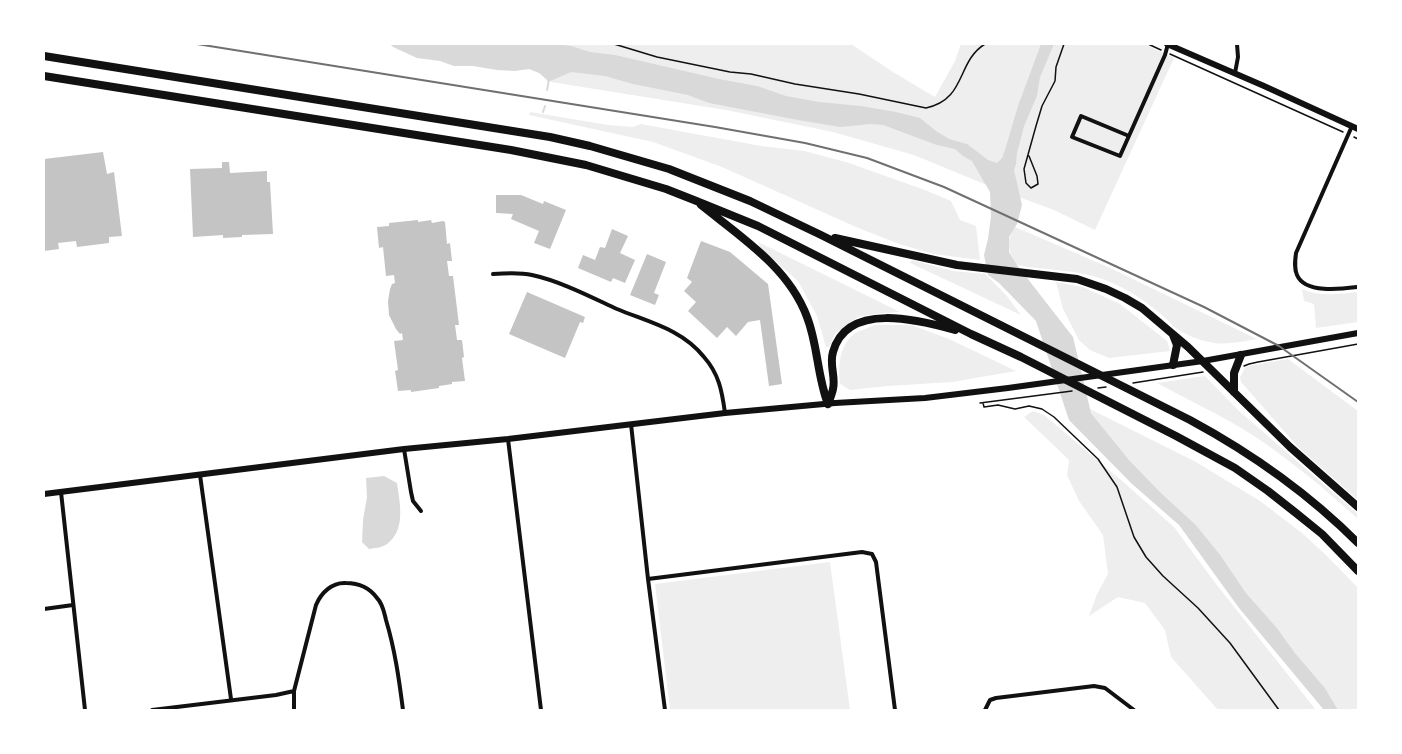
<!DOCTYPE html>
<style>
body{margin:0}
#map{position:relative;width:1402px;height:754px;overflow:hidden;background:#fff;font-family:"Source Serif 4",serif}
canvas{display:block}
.frame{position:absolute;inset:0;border:45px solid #fff;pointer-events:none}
</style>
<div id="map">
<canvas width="1402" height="754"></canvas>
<div class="frame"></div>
</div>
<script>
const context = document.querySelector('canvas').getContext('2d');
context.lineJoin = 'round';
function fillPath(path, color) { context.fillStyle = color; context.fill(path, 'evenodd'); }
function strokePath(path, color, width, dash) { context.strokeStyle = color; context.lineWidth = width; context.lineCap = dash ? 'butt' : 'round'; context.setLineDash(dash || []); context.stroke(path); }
const green = new Path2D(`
 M 555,44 L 851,44 L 893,72 L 935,97 L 955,61 L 961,44 L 1144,44 L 1174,58 L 1095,230 L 1054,210 L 989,186 L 914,155 L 833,132 L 726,110 L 551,82 Z
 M 530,112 L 608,125 L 633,127 L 641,124 L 761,146 L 804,151 L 846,162 L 925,190 L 951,201 L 960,220 L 976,226 L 980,260 L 934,254 L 899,244 L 856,227 L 722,167 L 653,142 L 529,115 Z
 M 1015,227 L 1108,267 L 1257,339 C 1243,341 1228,345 1214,343 C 1202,341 1187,336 1177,329 C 1169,322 1161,313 1152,307 C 1139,297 1125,288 1110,282 C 1081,269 1048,271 1017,265 C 1008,250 1005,243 1015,227 Z
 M 758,242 L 900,312 L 875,314 L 858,317 L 835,334 L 829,347 L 826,347 L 817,316 L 798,281 L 761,249 Z
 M 912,260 L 953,271 L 985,274 L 1006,295 L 1021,315 L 910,263 Z
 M 1056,282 L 1083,287 L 1120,304 L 1167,341 L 1170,351 L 1109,358 L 1090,350 L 1079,340 L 1063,309 Z
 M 1302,289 C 1320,297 1338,294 1358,292 L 1358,322 L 1316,328 L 1314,304 L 1304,301 Z
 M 875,325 L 911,325 L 949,339 L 1016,371 L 952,382 L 888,386 L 850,390 L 840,384 C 838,367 839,346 854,334 C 860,330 869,328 875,325 Z
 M 1288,359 L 1358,411 L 1358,500 L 1299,448 L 1241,382 L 1240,376 L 1241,376 L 1245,367 L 1248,366 Z
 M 1205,376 L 1239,411 L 1358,514 L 1358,519 C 1324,488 1289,459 1251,434 C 1221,415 1188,400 1157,383 Z
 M 1090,409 L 1196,462 L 1260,501 L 1302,533 L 1326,555 L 1358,588 L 1358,710 L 1338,710 L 1325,688 L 1295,653 L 1277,628 L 1246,593 L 1221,556 L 1196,525 L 1161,493 L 1129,460 L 1091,413 Z
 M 1033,411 L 1044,415 L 1121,480 L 1174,527 L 1216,584 L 1316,710 L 1218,710 L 1171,657 L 1165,630 L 1145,603 L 1118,597 L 1089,616 L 1097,594 L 1108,574 L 1103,535 L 1079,501 L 1067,475 L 1069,460 L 1024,417 Z
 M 830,562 L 850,710 L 670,710 L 655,584 Z`);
const water = new Path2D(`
 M 390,44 L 478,45 L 515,44 L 534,45 L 556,44 L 571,46 L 590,52 L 615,55 L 719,79 L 757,86 L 786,96 L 819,102 L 861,106 L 896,112 L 920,118 L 936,131 L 949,139 L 967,144 L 988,160 L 997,163 L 1002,158 L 1005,150 L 1018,106 L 1041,44 L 1054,44 L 1040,77 L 1037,96 L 1024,126 L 1017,153 L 1016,164 L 1014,170 L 1022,205 L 1017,224 L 1009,237 L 1009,252 L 1017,265 L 1073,337 L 1091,413 L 1129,460 L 1161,493 L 1196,525 L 1221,556 L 1246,593 L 1277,628 L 1295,653 L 1325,688 L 1338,710 L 1324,710 L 1239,608 L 1179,525 L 1131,483 L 1069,420 L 1036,321 L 999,283 L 988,275 L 984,255 L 988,239 L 991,216 L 990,192 L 972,161 L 963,156 L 955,149 L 937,145 L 883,125 L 871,124 L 840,127 L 798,120 L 709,103 L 688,95 L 633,84 L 605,76 L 571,72 L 548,82 L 546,79 L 539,73 L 529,69 L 515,71 L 497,70 L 473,66 L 454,66 L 440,61 L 417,58 L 393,47 Z
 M 384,476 L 397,483 C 400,504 406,530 387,544 C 382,548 374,548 369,549 L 362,542 L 363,520 L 367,497 L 366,478 Z`);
const stream = new Path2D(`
 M 547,90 L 549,80
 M 543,112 L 545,106`);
const building = new Path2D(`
 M 103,152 L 107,174 L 114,172 L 122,236 L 109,237 L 109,243 L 77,247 L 76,241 L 58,243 L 59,249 L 44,251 L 44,159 Z
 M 222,162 L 229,162 L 230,173 L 267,171 L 267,182 L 270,182 L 273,234 L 242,235 L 242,237 L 223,238 L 223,235 L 193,237 L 190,169 L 222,168 Z
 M 496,195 L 521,195 L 543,204 L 544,201 L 566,210 L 550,249 L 534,243 L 539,231 L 511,219 L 513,214 L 496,213 Z
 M 418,220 L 418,222 L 431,220 L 432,223 L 443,221 L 445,222 L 447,244 L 450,243 L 452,261 L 447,261 L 449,276 L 453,276 L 459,325 L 455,325 L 457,340 L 462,340 L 464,357 L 462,358 L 465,381 L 452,382 L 452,384 L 439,386 L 439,388 L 411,392 L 411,390 L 398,391 L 395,371 L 398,370 L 394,341 L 403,340 L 402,333 L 400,334 L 396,329 L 389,315 L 388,301 L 390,289 L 392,284 L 395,283 L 394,275 L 386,276 L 383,247 L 379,248 L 377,227 L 389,226 L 389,223 Z
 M 612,229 L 628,236 L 620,253 L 635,260 L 625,283 L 613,278 L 611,282 L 578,268 L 583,255 L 595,260 L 600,247 L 605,248 Z
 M 701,241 L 730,252 L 768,284 L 782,384 L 769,386 L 760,320 L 748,322 L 736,336 L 727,327 L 717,338 L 688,311 L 696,302 L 684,291 L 692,282 L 687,278 Z
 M 647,254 L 666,262 L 654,293 L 659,295 L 655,305 L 630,295 Z
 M 527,292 L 585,317 L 583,323 L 580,322 L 565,358 L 509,334 Z`);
const path = new Path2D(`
 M 614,44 L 657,57 L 730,72 L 751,74 L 795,84 L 859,94 L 926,108 C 967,99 956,62 985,44
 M 1148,44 L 1161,50
 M 1170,54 L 1343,132
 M 1354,137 L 1358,139
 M 1029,156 L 1037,176 L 1038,184 L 1031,188 L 1026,183 L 1024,169 L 1036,126 L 1042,106 L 1055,81 L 1056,67 L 1064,44
 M 1244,366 L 1249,364 L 1258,362 L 1358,344
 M 1133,383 L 1203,372
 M 1098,388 L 1106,387
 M 980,403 L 1072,391
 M 983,403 L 984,407 L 998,405 L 1015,409 L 1029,406 L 1042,409 L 1054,417 L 1098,459 L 1117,487 L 1134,537 L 1146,557 L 1163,576 L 1198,608 L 1230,643 L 1279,710`);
const minor = new Path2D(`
 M 1235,73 L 1238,57 L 1237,44
 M 1352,126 L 1296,253 C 1295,261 1294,268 1297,275 C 1305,294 1342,289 1358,287
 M 1129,136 L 1081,116 L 1072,137 L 1120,156 L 1165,55 L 1168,44
 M 493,274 C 506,273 519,272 532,275 C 560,281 591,297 617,309 C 648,322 682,329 704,357 C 719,374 722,391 725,413
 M 631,424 L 648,579 L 665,710
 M 508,439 L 541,710
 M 404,449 L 411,492 L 413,501 L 421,511
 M 200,475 L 231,699
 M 61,492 L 85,710
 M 648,579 L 862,552 L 872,554 L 876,562 L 895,710
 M 44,609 L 73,605
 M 152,710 L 276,695 L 294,691
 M 294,710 L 294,691 L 316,605 C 321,593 332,582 346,583 C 358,583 369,587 377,598 C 383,604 384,612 386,620 C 395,650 399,679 403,710
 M 985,710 L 990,700 L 996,698 L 1094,686 L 1105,688 L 1134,710`);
const secondary = new Path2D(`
 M 1167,44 L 1264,86 L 1358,129
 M 44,494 L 404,449 L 508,439 L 725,413 L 835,403 L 925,398 L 1008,388 L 1203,361 L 1358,333`);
const motorway = new Path2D(`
 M 44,56 L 550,137 L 590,146 L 669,169 L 750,201 L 821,235 L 1190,420 C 1253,454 1307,492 1358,543
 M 44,76 L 511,150 L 586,165 L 666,189 L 694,200 L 758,226 L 971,334 L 1021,357 L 1176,436 L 1235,468 L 1268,491 L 1296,513 L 1322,534 L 1358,571
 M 701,205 C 741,237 789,268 807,317 C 818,345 817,376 828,404
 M 835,238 L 957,265 L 1077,279 L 1106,289 L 1125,298 L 1142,308 L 1188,347 L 1290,447 L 1358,507
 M 1173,335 L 1177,345 L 1173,365
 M 1234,392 L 1234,373 L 1241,355
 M 828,404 C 830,399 832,394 833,389 C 836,377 829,365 833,352 C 847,301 919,320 955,330`);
const rail = new Path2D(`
 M 197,44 L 715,127 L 805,143 L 867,158 L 944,187 L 1204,307 L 1279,346 L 1358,402`);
fillPath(green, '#eee');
fillPath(water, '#d9d9d9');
strokePath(stream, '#d9d9d9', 2);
fillPath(building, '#c4c4c4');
strokePath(path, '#111', 1.5);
strokePath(minor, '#111', 4);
strokePath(secondary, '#111', 6);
strokePath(motorway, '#111', 8);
strokePath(rail, '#707070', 2);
</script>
